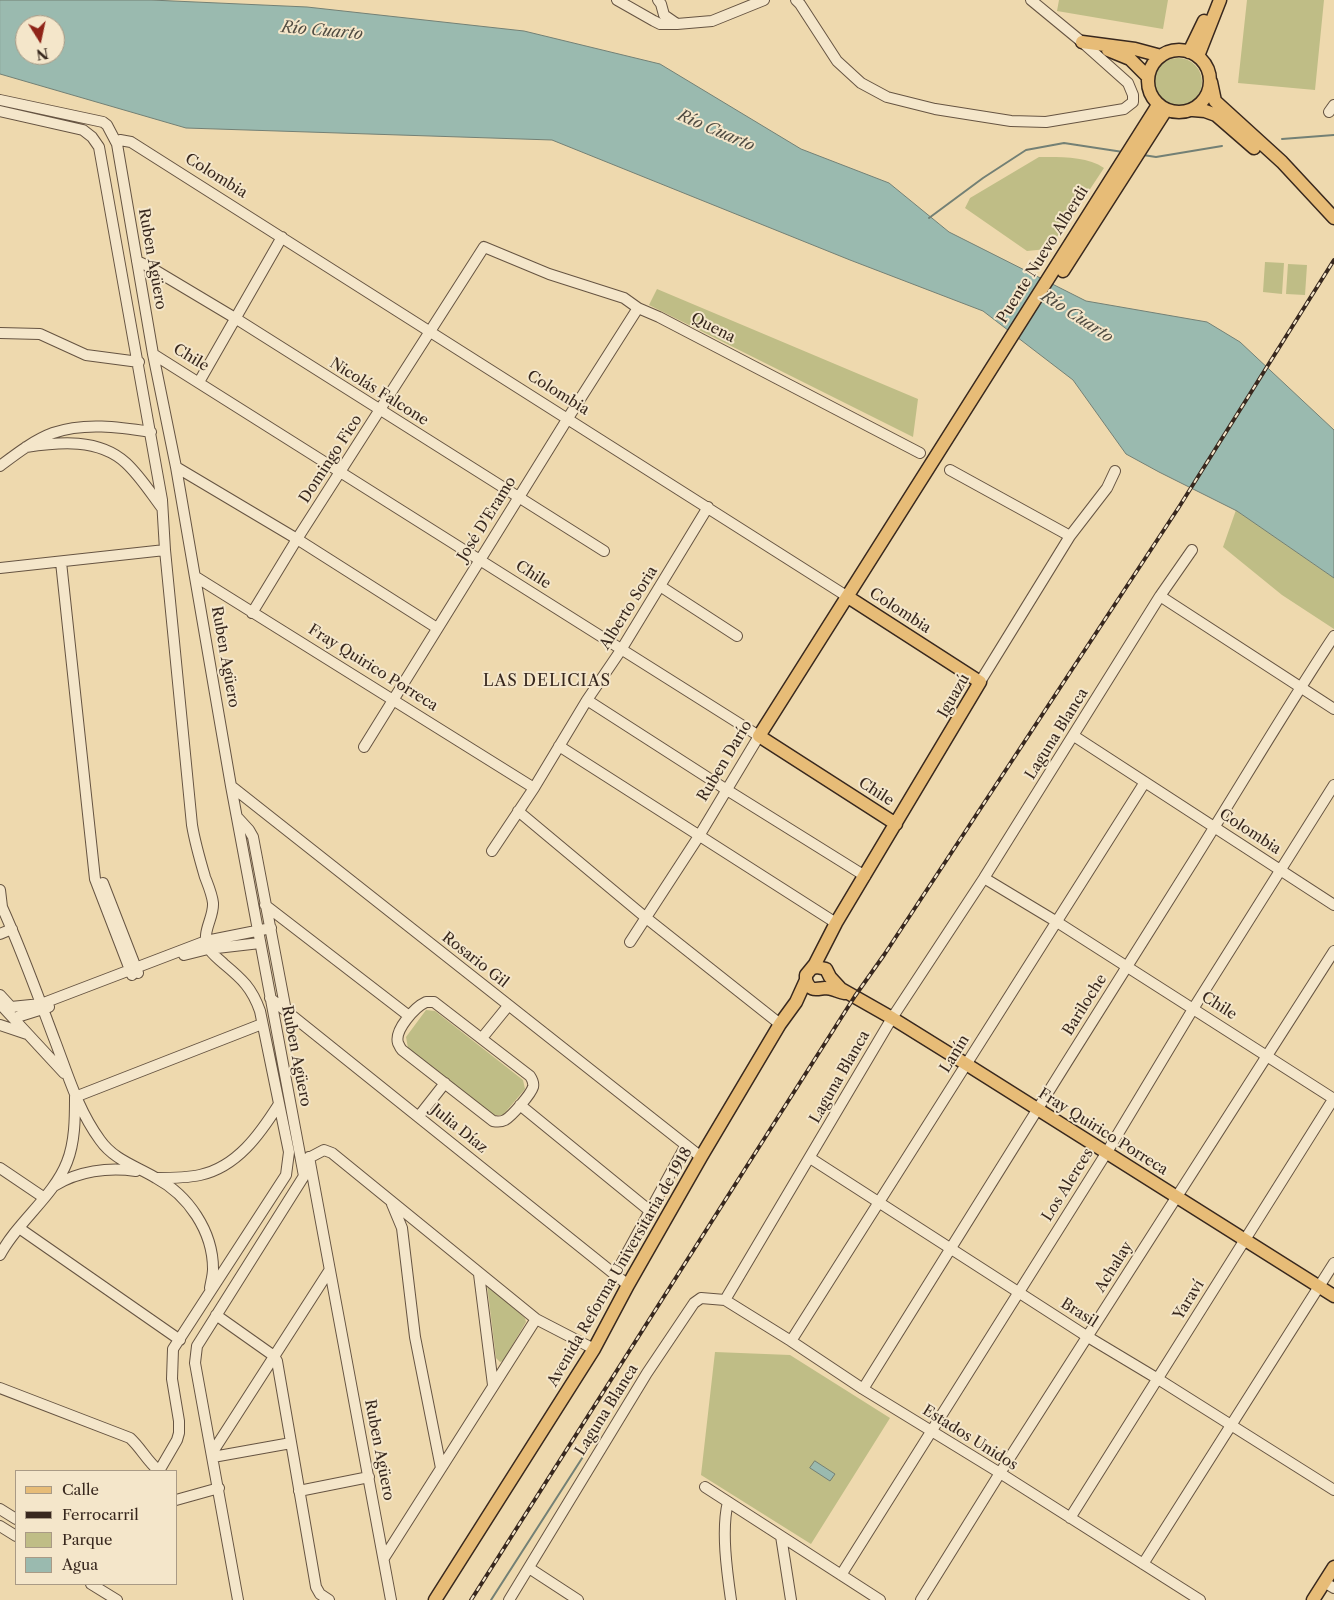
<!DOCTYPE html>
<meta charset="utf-8">
<style>
body{margin:0}
#map{position:relative;width:1334px;height:1600px;overflow:hidden;background:#eed9ae;font-family:"Libre Caslon Text",serif}
canvas{display:block}
.legend{position:absolute;left:15px;top:1470px;width:162px;height:115px;box-sizing:border-box;background:#f4e6ca;border:1px solid #a99a85;margin:0;padding:6px 9px;list-style:none;font-size:15px;color:#38281e}
.legend li{display:flex;align-items:center;gap:10px;height:25px}
.legend b{width:25px;border:1px solid #a99a85}
.north{position:absolute;left:15px;top:15px;width:50px;height:50px;box-sizing:border-box;background:#f4e6ca;border:1px solid #a99a85;border-radius:50%;rotate:170deg;font-size:14px;font-weight:700;line-height:20px;text-align:center;color:#38281e}
.north::after{content:'';display:block;margin:auto;width:18px;height:22px;background:#8f2418;clip-path:polygon(50% 0,100% 100%,50% 72%,0 100%)}
</style>
<div id="map">
<canvas width="1334" height="1600"></canvas>
<ul class="legend">
<li><b style="height:6px;background:#e7bc77"></b>Calle</li>
<li><b style="height:6px;background:#38281e"></b>Ferrocarril</li>
<li><b style="height:14px;background:#bfbd86"></b>Parque</li>
<li><b style="height:14px;background:#9abaaf"></b>Agua</li>
</ul>
<div class="north">N</div>
</div>
<script>
const context = document.querySelector('canvas').getContext('2d');
context.lineJoin = 'round';
function fillPath(path, color) { context.fillStyle = color; context.fill(path, 'evenodd'); }
function strokePath(path, color, width, dash) { context.strokeStyle = color; context.lineWidth = width; context.lineCap = dash ? 'butt' : 'round'; context.setLineDash(dash || []); context.stroke(path); }
function label(font, color, halo, rows, align = 'center') {
  context.font = font + ' "Libre Caslon Text",serif'; context.lineWidth = 4; context.setLineDash([]); context.textBaseline = 'middle'; context.strokeStyle = halo; context.fillStyle = color; for (const [text, x, y, turn = 0] of rows) {
    context.save(); context.translate(x, y); context.rotate((+turn || 0) * Math.PI / 180); context.textAlign = isNaN(turn) ? turn : align; if (halo) context.strokeText(text, 0, 0); context.fillText(text, 0, 0); context.restore();
  }
}
const green = new Path2D(`
 M 1059,0 L 1168,0 L 1163,29 L 1057,11 Z
 M 1247,0 L 1324,0 L 1315,90 L 1238,83 Z
 M1154 82a24 24 0 1 1 48 0a24 24 0 1 1-48 0Z
 M 1039,157 C 1060,157 1087,156 1104,168 L 1065,227 L 1047,249 L 1027,251 L 965,208 L 970,198 Z
 M 1265,262 L 1284,263 L 1282,294 L 1263,292 Z
 M 1288,264 L 1307,265 L 1305,295 L 1286,294 Z
 M 657,289 L 918,399 L 913,437 L 649,305 Z
 M 1236,510 L 1334,578 L 1334,629 L 1282,595 L 1223,547 Z
 M 426,1010 L 435,1011 L 523,1080 L 525,1089 L 503,1115 L 494,1115 L 408,1048 L 406,1037 Z
 M 487,1285 L 525,1318 L 526,1322 L 503,1361 L 500,1362 L 496,1358 Z
 M 715,1352 L 790,1355 L 890,1418 L 811,1544 L 701,1475 Z`);
const water = new Path2D(`
 M 0,0 L 151,0 L 307,7 L 524,31 L 660,64 L 801,149 L 889,183 L 949,232 L 1086,301 L 1207,322 L 1240,342 L 1334,430 L 1334,578 L 1237,511 L 1159,472 L 1126,454 L 1073,380 L 983,311 L 850,260 L 552,140 L 186,128 L 0,74 ZM 25,25 L 55,25 L 55,55 L 25,55 Z
 M 815,1461 L 835,1474 L 830,1481 L 810,1468 Z`);
const stream = new Path2D(`
 M 1282,139 L 1334,135
 M 1143,155 L 1156,157 L 1222,146
 M 929,218 L 983,178 L 1026,150 L 1064,143 L 1123,152
 M 491,1600 L 604,1424`);
const minor = new Path2D(`
 M 617,0 L 654,21 L 660,24 L 677,24 L 712,21 L 764,0
 M 658,0 L 661,4 L 664,15 L 677,24
 M 796,0 L 800,4 L 837,61 L 861,83 L 887,97 L 935,109 L 1011,121 L 1046,122 L 1124,109 L 1133,102 L 1133,95 L 1128,83 L 1082,42 L 1031,0
 M 0,100 L 103,122 L 107,125 L 117,144 L 153,354 L 176,467 L 231,786 L 304,1176 L 197,1346 L 195,1363 L 238,1600
 M 0,111 L 83,130 L 92,137 L 99,147 L 162,500 L 165,550 L 192,825 C 195,843 200,860 205,877 C 208,885 212,894 213,903 C 214,918 201,932 208,947 C 211,954 219,959 224,964 C 242,979 252,988 260,1011 L 289,1152 L 286,1175 L 173,1349 L 172,1379 L 179,1421 L 179,1433 L 177,1440 L 159,1471
 M 1329,112 L 1334,105
 M 117,144 L 120,140 L 131,142 L 848,597
 M 137,261 L 148,266 L 235,318 L 604,551
 M 0,333 L 40,334 L 86,355 L 139,362
 M 153,354 L 759,736 L 699,836 L 630,942
 M 199,382 L 282,237
 M 26,447 C 59,442 99,438 126,463 C 140,476 150,492 162,508
 M 0,466 C 16,454 34,440 53,433 C 84,422 119,427 151,432
 M 176,467 L 297,539 L 437,628
 M 950,470 L 1070,536
 M 61,562 L 95,879 L 132,975
 M 0,568 L 165,550
 M 196,577 L 534,788
 M 660,586 L 737,636
 M 1160,596 L 1334,709
 M 252,613 L 297,539 L 484,247 L 549,274 L 624,298 L 638,308 L 659,317 L 920,453
 M 980,682 L 1070,536 L 1107,488 L 1115,471
 M 587,700 L 727,790 L 865,876
 M 1074,736 L 1334,905
 M 559,746 L 836,923
 M 364,747 L 568,418 L 638,308
 M 231,786 L 701,1157
 M 518,811 L 645,917 L 780,1024
 M 238,818 L 249,830 L 253,837 L 286,1011
 M 492,851 L 534,788 L 587,700 L 621,650 L 708,507
 M 984,878 L 1057,922 L 1334,1099
 M 103,883 L 138,973
 M 0,890 L 2,907 C 22,951 38,996 55,1041 C 68,1075 78,1110 100,1140 C 114,1160 136,1166 156,1178 C 188,1195 213,1231 213,1269 C 213,1275 211,1282 210,1288
 M 265,905 L 409,1016
 M 0,934 L 12,929
 M 184,955 L 208,949 L 260,943
 M 0,995 L 12,1008
 M 270,998 L 628,1285
 M 426,1002 L 434,1002 L 530,1076 C 532,1079 534,1083 533,1087 C 531,1094 512,1116 505,1120 C 501,1122 498,1122 493,1121 L 402,1050 C 400,1048 399,1045 398,1043 C 394,1030 415,1007 426,1002 Z
 M 0,1004 L 64,1073
 M 5,1009 L 11,1007 L 41,1004 L 206,941 L 271,928
 M 14,1018 L 49,1007
 M 0,1025 L 27,1034
 M 482,1038 L 508,1006
 M 520,1105 L 650,1211
 M 419,1116 L 445,1083
 M 309,1157 L 391,1600
 M 810,1158 L 1088,1337 L 1158,1379 L 1334,1490
 M 305,1160 L 324,1150 L 332,1153 L 536,1319 L 594,1349
 M 0,1168 L 43,1197
 M 157,1178 C 172,1178 186,1178 200,1175 C 237,1167 260,1134 279,1104
 M 54,1186 C 78,1171 108,1167 136,1171
 M 392,1204 L 402,1228 L 415,1337 L 441,1468
 M 19,1228 L 180,1340
 M 0,1255 C 17,1222 54,1196 67,1162 C 75,1142 75,1118 75,1097 L 262,1024
 M 479,1274 L 493,1385
 M 615,1275 L 686,1145
 M 725,1300 L 791,1341 L 863,1389 L 1000,1473 L 1200,1600
 M 216,1315 L 274,1356 L 277,1361 L 316,1587 L 320,1594 L 329,1600
 M 791,1341 L 1145,782
 M 0,1388 L 130,1438 C 141,1448 147,1461 159,1471
 M 863,1389 C 973,1212 1083,1036 1194,860 C 1241,785 1285,710 1334,636
 M 212,1453 L 329,1271
 M 213,1457 L 291,1443
 M 705,1487 L 880,1600
 M 299,1491 L 369,1477
 M 176,1500 L 219,1488
 M 728,1502 C 721,1530 727,1572 731,1600
 M 0,1509 L 16,1519
 M 1070,1518 L 1334,1098
 M 0,1526 L 16,1536
 M 781,1536 L 791,1600
 M 384,1558 L 536,1319
 M 1143,1564 L 1334,1263
 M 529,1568 L 578,1600
 M 841,1575 L 1107,1152 L 1193,1009 L 1334,785
 M 1324,1582 L 1334,1588
 M 91,1584 L 117,1600
 M 509,1600 L 647,1373 L 694,1303 L 701,1298 L 725,1300 L 892,1018 L 984,878 L 1160,596 L 1192,550
 M 921,1600 L 1000,1473 L 1334,951`);
const major = new Path2D(`
 M 1082,42 L 1135,49 L 1161,56
 M 1108,50 L 1130,59 L 1148,77
 M1148 81a31 31 0 1 1 62 0a31 31 0 1 1-62 0Z
 M 1189,52 L 1204,21
 M 1198,56 L 1220,0
 M 1211,82 L 1215,101 L 1282,162 L 1334,218
 M 1193,110 L 1205,111 L 1216,115 L 1254,148
 M 1063,271 L 1166,110
 M 896,824 L 759,736 L 1158,105
 M 813,968 L 817,967 L 826,969 L 830,977 L 841,989 L 892,1018 L 966,1064 L 1334,1296
 M 806,980 C 810,992 816,989 825,988 C 831,988 839,992 845,993
 M 435,1600 L 594,1349 L 628,1285 L 701,1157 L 780,1024 L 796,1002 L 806,980 L 806,975 L 815,964 L 836,923 L 980,682 L 848,597
 M 1313,1600 L 1334,1567`);
const rail = new Path2D(`
 M 471,1600 L 855,996 L 884,955 L 1179,507 L 1334,260`);
const streetNames = [
 ["Colombia",216,176,32],
 ["Puente Nuevo Alberdi",1043,255,-58],
 ["Ruben Agüero",152,259,80],
 ["Quena",713,328,27],
 ["Chile",191,358,31],
 ["Nicolás Falcone",379,392,32],
 ["Colombia",558,393,32],
 ["Domingo Fico",331,459,-57],
 ["José D'Eramo",487,519,-58],
 ["Chile",533,575,33],
 ["Alberto Soria",629,608,-58],
 ["Colombia",900,611,33],
 ["Ruben Agüero",225,657,80],
 ["Fray Quirico Porreca",373,668,32],
 ["Iguazú",954,696,-60],
 ["Laguna Blanca",1057,734,-58],
 ["Ruben Darío",725,761,-59],
 ["Chile",876,792,33],
 ["Colombia",1250,832,33],
 ["Rosario Gil",475,960,38],
 ["Bariloche",1085,1005,-58],
 ["Chile",1219,1006,32],
 ["Lanín",955,1054,-58],
 ["Ruben Agüero",296,1056,79],
 ["Laguna Blanca",840,1077,-60],
 ["Julia Díaz",459,1129,39],
 ["Fray Quirico Porreca",1103,1132,32],
 ["Los Alerces",1068,1185,-58],
 ["Avenida Reforma Universitaria de 1918",620,1267,-60],
 ["Achalay",1114,1267,-58],
 ["Yaraví",1189,1300,-58],
 ["Brasil",1079,1313,32],
 ["Laguna Blanca",607,1410,-58],
 ["Estados Unidos",970,1438,32],
 ["Ruben Agüero",379,1450,79]
];
const waterNames = [
 ["Río Cuarto",322,31,5],
 ["Río Cuarto",716,131,23],
 ["Río Cuarto",1077,317,33]
];
const neighbourhoodNames = [
 ["LAS DELICIAS",547,681]
];
fillPath(green, '#bfbd86');
fillPath(water, '#9abaaf');
strokePath(water, '#738075', 1);
strokePath(stream, '#738075', 2);
strokePath(minor, '#665442', 12);
strokePath(major, '#38281e', 15);
strokePath(minor, '#f4e6ca', 10);
strokePath(major, '#e7bc77', 12);
strokePath(rail, '#38281e', 4);
strokePath(rail, '#f4e6ca', 2, [5.5]);
label('15px', '#38281e', '#f4e6ca', streetNames);
label('italic 16px', '#504c42', '#f4e6ca', waterNames);
context.letterSpacing = '1px';
label('16px', '#38281e', '#f4e6ca', neighbourhoodNames);
context.letterSpacing = '0px';
</script>
